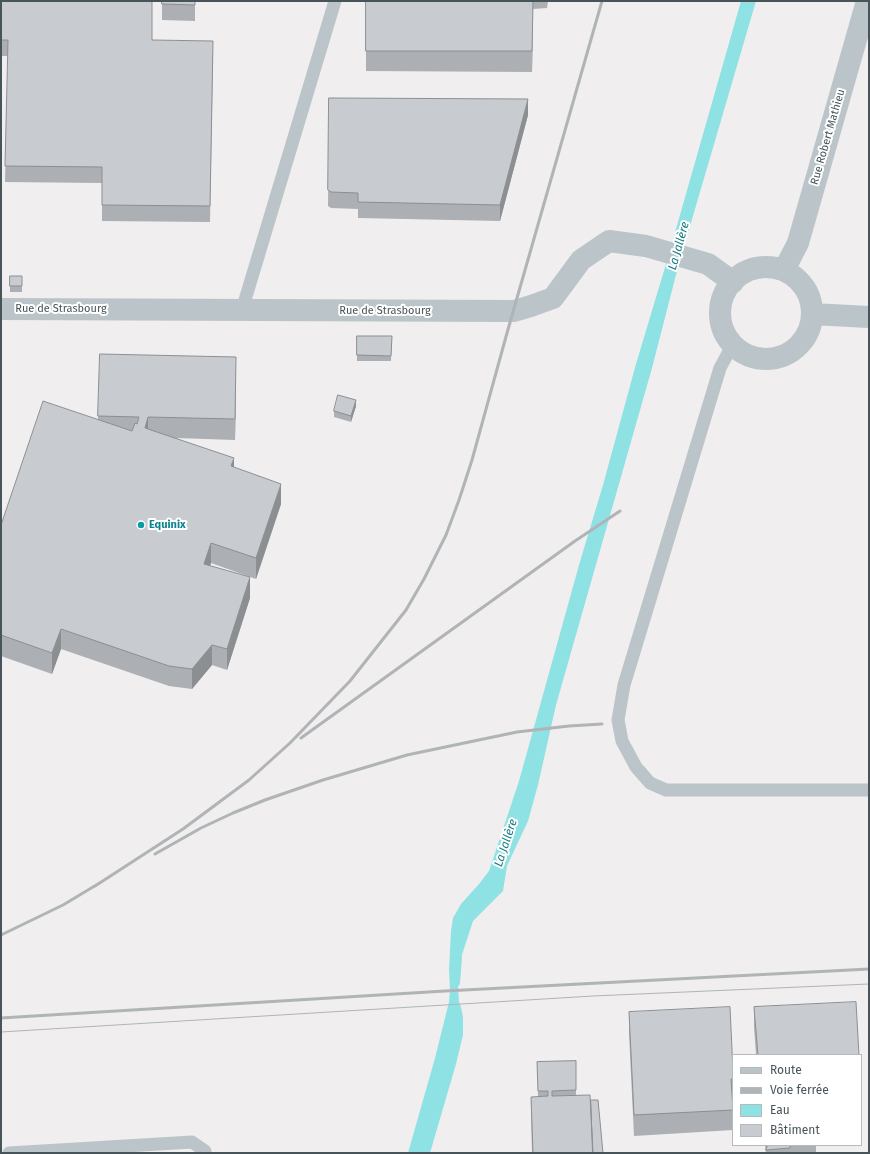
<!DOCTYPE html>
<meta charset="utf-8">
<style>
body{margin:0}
#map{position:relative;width:870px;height:1154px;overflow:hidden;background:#f0eeee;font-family:"Fira Sans",sans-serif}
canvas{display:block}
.frame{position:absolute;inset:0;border:2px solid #475459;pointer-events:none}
.legend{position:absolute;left:732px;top:1054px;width:130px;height:92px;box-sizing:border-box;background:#fff;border:1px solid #b5bbbd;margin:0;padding:5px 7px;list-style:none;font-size:12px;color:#475459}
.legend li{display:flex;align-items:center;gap:8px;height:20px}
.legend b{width:20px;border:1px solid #b5bbbd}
</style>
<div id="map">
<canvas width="870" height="1154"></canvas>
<div class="frame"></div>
<ul class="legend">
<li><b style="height:5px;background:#bac4c9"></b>Route</li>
<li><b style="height:5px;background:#b0b4b7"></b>Voie ferrée</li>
<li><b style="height:11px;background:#8fe2e4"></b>Eau</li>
<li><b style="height:11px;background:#c8ccd0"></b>Bâtiment</li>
</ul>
</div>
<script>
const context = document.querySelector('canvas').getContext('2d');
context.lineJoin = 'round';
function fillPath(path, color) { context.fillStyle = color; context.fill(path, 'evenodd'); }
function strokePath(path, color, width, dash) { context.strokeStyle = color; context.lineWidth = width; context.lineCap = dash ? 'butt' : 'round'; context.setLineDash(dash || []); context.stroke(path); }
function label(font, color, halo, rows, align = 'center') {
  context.font = font + ' "Fira Sans",sans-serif'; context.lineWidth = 4; context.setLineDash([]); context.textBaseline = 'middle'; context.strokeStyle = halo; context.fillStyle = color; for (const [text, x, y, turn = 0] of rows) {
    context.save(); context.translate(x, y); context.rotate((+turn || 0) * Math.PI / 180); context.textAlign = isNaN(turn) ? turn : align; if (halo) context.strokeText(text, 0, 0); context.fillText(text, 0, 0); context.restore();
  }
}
const water = new Path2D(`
 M 741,1 L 756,1 L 678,267 L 652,368 L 556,705 L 538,785 L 528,821 L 507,866 L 503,891 L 473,921 L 457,970 L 459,1002 L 461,1007 L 463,1017 L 463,1035 L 456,1064 L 430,1153 L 408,1153 L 435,1058 L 449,1002 L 450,990 L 449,970 L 451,931 L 453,918 L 461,904 L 479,884 L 489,871 L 519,781 L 579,565 L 603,485 L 636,364 L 666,264 Z`);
const stream = new Path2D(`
 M 457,983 L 459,958`);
const lane = new Path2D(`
 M 242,310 L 335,1
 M 733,344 L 720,368 L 624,685 L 618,720 L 622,741 L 636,767 L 650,783 L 666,790 L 869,790
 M 9,1153 L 192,1142 L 205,1151 L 205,1153`);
const street = new Path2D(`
 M720 313a46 46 0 1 1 92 0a46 46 0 1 1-92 0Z
 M 784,270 L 798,243 L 867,1
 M 1,309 L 514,311 L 531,306 L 553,298 L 581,260 L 609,241 L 646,246 L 708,264 L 733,282
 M 812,314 L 869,317`);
const tram = new Path2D(`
 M 1,1032 L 593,996 L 869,984`);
const rail = new Path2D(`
 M 301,738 L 575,541 L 620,511
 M 155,854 L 201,828 L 233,813 L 265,800 L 323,780 L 407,755 L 517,732 L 569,726 L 602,724
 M 95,886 L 183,829 L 249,780 L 290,743 L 350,681 L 406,610 L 424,579 L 446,535 L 459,500 L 472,460 L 507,333 L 602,1
 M 1,935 L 63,905 L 98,884
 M 1,1018 L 445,991 L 869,969`);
const wall = new Path2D(`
 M 1,1 L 213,56 L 210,222 L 102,221 L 102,183 L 5,182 L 8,56 L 1,56 Z
 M 162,1 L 195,1 L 195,21 L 162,20 Z
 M 366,1 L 548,1 L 547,8 L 533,9 L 532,72 L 366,71 Z
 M 329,98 L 528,115 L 500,221 L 358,218 L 358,209 L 331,208 L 328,206 Z
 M 10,276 L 22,276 L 22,292 L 10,292 Z
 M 357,336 L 392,336 L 391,361 L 357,361 Z
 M 100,354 L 236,377 L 235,440 L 176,438 L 234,467 L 281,504 L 256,579 L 211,563 L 210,566 L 250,598 L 227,670 L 212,665 L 192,689 L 169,686 L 61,649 L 52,674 L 1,656 L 1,525 L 98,420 Z
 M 356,406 L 351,422 L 334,417 L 334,411 Z
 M 754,1007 L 859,1055 L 756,1055 L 754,1027 Z
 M 629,1012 L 733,1071 L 733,1099 L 732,1099 L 733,1130 L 634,1136 L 629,1033 Z
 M 576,1061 L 576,1096 L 591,1100 L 603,1153 L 532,1153 L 531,1113 L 531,1097 L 538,1097 L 537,1062 Z
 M 765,1145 L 816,1145 L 816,1152 L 803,1153 L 766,1153 Z`);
const shadedWall = new Path2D(`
 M 533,1 L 533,9 L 532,72 L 532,51 Z
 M 528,99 L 528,115 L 500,221 L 500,205 Z
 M 236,357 L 236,377 L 235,440 L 235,419 Z
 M 356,400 L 356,406 L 351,422 L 351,416 Z
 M 148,417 L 148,438 L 145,428 Z
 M 234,458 L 234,479 L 231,466 Z
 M 281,484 L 281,504 L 256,579 L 256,558 Z
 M 211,543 L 211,563 L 204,584 L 204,564 Z
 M 250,577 L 250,598 L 227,670 L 227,649 Z
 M 61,629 L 61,649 L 52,674 L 52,653 Z
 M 212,645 L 212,665 L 192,689 L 192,669 Z`);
const building = new Path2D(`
 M 1,1 L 152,1 L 152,40 L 213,41 L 210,206 L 102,205 L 102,167 L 5,166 L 8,40 L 1,40 Z
 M 162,1 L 195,1 L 195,5 L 162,4 Z
 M 366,1 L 533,1 L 532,51 L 366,51 Z
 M 329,98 L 528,99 L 500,205 L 358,202 L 358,193 L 331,192 L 328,190 Z
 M 10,276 L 22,276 L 22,286 L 10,286 Z
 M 357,336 L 392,336 L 391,356 L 357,355 Z
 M 100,354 L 236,357 L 235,419 L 148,417 L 145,428 L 234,458 L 231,466 L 281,484 L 256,558 L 211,543 L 204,564 L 250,577 L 227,649 L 212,645 L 192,669 L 169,666 L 61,629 L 52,653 L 1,635 L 1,525 L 43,401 L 132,431 L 135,423 L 137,424 L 139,417 L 98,416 Z
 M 338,395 L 356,400 L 351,416 L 334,411 Z
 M 856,1002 L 859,1055 L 758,1055 L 754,1007 Z
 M 730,1007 L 733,1071 L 733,1079 L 731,1079 L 733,1110 L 634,1115 L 629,1012 Z
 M 576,1061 L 576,1090 L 552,1091 L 552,1096 L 590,1095 L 593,1153 L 533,1153 L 531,1097 L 548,1096 L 548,1091 L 538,1091 L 537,1062 Z
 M 591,1100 L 598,1100 L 603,1153 L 593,1153 Z
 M 768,1145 L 790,1145 L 790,1148 L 766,1150 Z`);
const markers = [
 [141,525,4,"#0f9aa8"]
];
const streetNames = [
 ["Rue Robert Mathieu",828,137,-74],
 ["Rue de Strasbourg",61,309],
 ["Rue de Strasbourg",385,311]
];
const cultureNames = [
 ["Equinix",149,525]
];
const waterNames = [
 ["La Jallère",679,246,-74],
 ["La Jallère",506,843,-72]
];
fillPath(water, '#8fe2e4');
strokePath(stream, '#8fe2e4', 6);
strokePath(lane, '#bac4c9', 13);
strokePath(street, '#bac4c9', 22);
strokePath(tram, '#b0b4b7', 1);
strokePath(rail, '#b0b4b7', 3);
fillPath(wall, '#acafb3');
fillPath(shadedWall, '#8c8f92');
fillPath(building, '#c8ccd0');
strokePath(building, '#8c8f92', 1);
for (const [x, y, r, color] of markers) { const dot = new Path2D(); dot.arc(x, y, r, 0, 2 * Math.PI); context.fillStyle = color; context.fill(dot); strokePath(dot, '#fff', 1.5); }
label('11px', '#475459', '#fff', streetNames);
label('bold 11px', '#0d838f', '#fff', cultureNames, 'left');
label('italic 12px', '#167d80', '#fff', waterNames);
</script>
